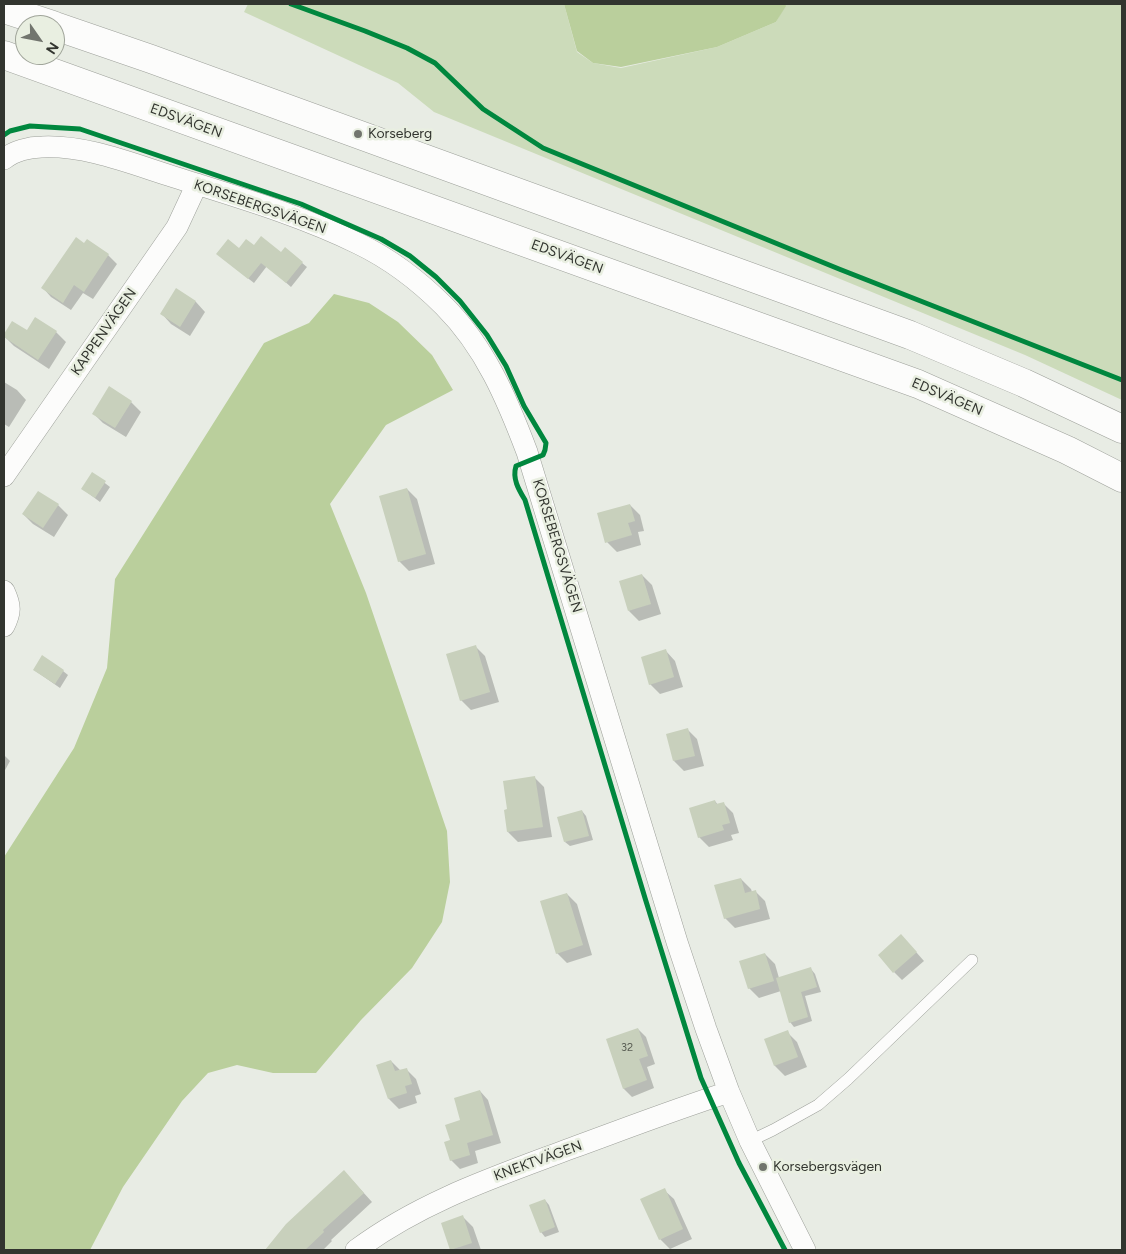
<!DOCTYPE html>
<meta charset="utf-8">
<style>
body{margin:0}
#map{position:relative;width:1126px;height:1254px;overflow:hidden;background:#e8ece4;font-family:Figtree,sans-serif}
canvas{display:block}
.frame{position:absolute;inset:0;border:5px solid #32352f;pointer-events:none}
.north{position:absolute;left:15px;top:15px;width:50px;height:50px;box-sizing:border-box;background:#e9efe1;border:1px solid #a0a59a;border-radius:50%;rotate:123deg;font-size:14px;font-weight:700;line-height:20px;text-align:center;color:#32352f}
.north::after{content:'';display:block;margin:auto;width:18px;height:22px;background:#72756e;clip-path:polygon(50% 0,100% 100%,50% 72%,0 100%)}
</style>
<div id="map">
<canvas width="1126" height="1254"></canvas>
<div class="frame"></div>
<div class="north">N</div>
</div>
<script>
const context = document.querySelector('canvas').getContext('2d');
context.lineJoin = 'round';
function fillPath(path, color) { context.fillStyle = color; context.fill(path, 'evenodd'); }
function strokePath(path, color, width, dash) { context.strokeStyle = color; context.lineWidth = width; context.lineCap = dash ? 'butt' : 'round'; context.setLineDash(dash || []); context.stroke(path); }
function label(font, color, halo, rows, align = 'center') {
  context.font = font + ' Figtree,sans-serif'; context.lineWidth = 5; context.setLineDash([]); context.textBaseline = 'middle'; context.strokeStyle = halo; context.fillStyle = color; for (const [text, x, y, turn = 0] of rows) {
    context.save(); context.translate(x, y); context.rotate((+turn || 0) * Math.PI / 180); context.textAlign = isNaN(turn) ? turn : align; if (halo) context.strokeText(text, 0, 0); context.fillText(text, 0, 0); context.restore();
  }
}
const green = new Path2D(`
 M 248,4 L 564,4 L 577,52 L 593,63 L 621,68 L 717,47 L 776,22 L 786,4 L 1122,4 L 1122,400 L 1025,355 L 434,112 L 398,83 L 244,12 Z`);
const forest = new Path2D(`
 M 564,4 L 785,4 L 786,6 L 776,22 L 717,47 L 621,67 L 593,63 L 577,51 Z
 M 334,294 L 369,303 L 398,322 L 432,355 L 453,390 L 386,425 L 330,504 L 366,593 L 447,831 L 450,882 L 442,922 L 412,968 L 361,1020 L 316,1073 L 273,1073 L 237,1065 L 208,1073 L 182,1101 L 123,1187 L 90,1250 L 4,1250 L 4,857 L 74,748 L 107,668 L 115,579 L 264,343 L 309,323 Z`);
const shadow = new Path2D(`
 M 87,241 L 108,255 L 117,264 L 93,299 L 83,293 L 71,310 L 51,297 L 43,288 Z
 M 254,247 L 281,254 L 285,249 L 307,267 L 291,287 L 267,266 L 254,283 L 222,258 Z
 M 177,290 L 196,302 L 205,312 L 190,336 L 171,324 L 162,314 Z
 M 13,322 L 27,332 L 56,332 L 66,342 L 49,369 L 14,346 L 4,336 Z
 M 4,382 L 17,390 L 26,400 L 9,427 L 4,424 Z
 M 131,402 L 141,412 L 126,437 L 103,423 L 94,414 Z
 M 93,474 L 110,487 L 100,502 L 88,493 Z
 M 407,489 L 417,499 L 435,564 L 409,571 L 399,561 Z
 M 58,505 L 68,515 L 54,537 L 33,524 L 23,514 Z
 M 630,505 L 640,515 L 644,531 L 638,532 L 641,545 L 617,552 L 607,542 Z
 M 642,575 L 652,585 L 661,614 L 639,621 L 629,611 Z
 M 475,646 L 485,656 L 499,702 L 471,710 L 461,700 Z
 M 666,651 L 675,661 L 683,687 L 660,694 L 650,684 Z
 M 34,670 L 63,671 L 68,675 L 60,688 Z
 M 687,729 L 697,739 L 704,766 L 684,771 L 674,761 L 668,735 Z
 M 4,755 L 10,761 L 4,772 Z
 M 534,777 L 544,787 L 552,837 L 518,842 L 508,832 Z
 M 715,801 L 718,805 L 723,803 L 733,813 L 739,833 L 731,835 L 733,840 L 709,847 L 699,837 Z
 M 582,811 L 586,816 L 593,840 L 570,846 L 565,842 Z
 M 741,879 L 751,889 L 752,892 L 755,891 L 765,901 L 770,919 L 735,928 L 725,918 Z
 M 567,894 L 577,904 L 592,955 L 567,963 L 557,953 Z
 M 909,944 L 924,961 L 902,980 L 894,972 Z
 M 765,954 L 775,964 L 779,978 L 811,969 L 815,974 L 821,992 L 805,996 L 812,1021 L 794,1027 L 790,1022 L 781,991 L 759,998 L 749,988 Z
 M 638,1029 L 646,1037 L 655,1064 L 647,1067 L 654,1088 L 632,1097 L 624,1089 L 607,1040 Z
 M 787,1032 L 797,1042 L 807,1067 L 785,1076 L 775,1066 L 766,1040 Z
 M 391,1061 L 401,1071 L 406,1069 L 416,1079 L 421,1094 L 415,1096 L 417,1103 L 399,1109 L 389,1099 Z
 M 480,1091 L 488,1100 L 501,1143 L 475,1151 L 478,1163 L 460,1169 L 451,1160 L 451,1141 Z
 M 353,1181 L 372,1202 L 331,1240 L 332,1241 L 323,1250 L 267,1250 L 287,1225 Z
 M 664,1190 L 674,1199 L 692,1239 L 670,1249 L 660,1239 Z
 M 545,1200 L 549,1205 L 559,1232 L 545,1237 L 541,1232 Z
 M 463,1217 L 473,1227 L 481,1250 L 451,1250 L 442,1224 Z`);
const building = new Path2D(`
 M 261,236 L 281,252 L 285,247 L 303,262 L 286,283 L 261,263 L 248,279 L 216,254 L 228,239 L 239,248 L 246,239 L 254,245 Z
 M 76,237 L 84,243 L 87,239 L 109,254 L 84,292 L 74,285 L 63,303 L 41,288 Z
 M 176,288 L 196,301 L 180,327 L 160,314 Z
 M 35,317 L 57,331 L 38,360 L 4,337 L 4,334 L 12,321 L 27,330 Z
 M 109,386 L 132,401 L 115,428 L 92,414 Z
 M 92,472 L 106,481 L 95,498 L 81,489 Z
 M 407,488 L 426,554 L 398,562 L 379,496 Z
 M 38,491 L 59,504 L 43,528 L 22,514 Z
 M 630,504 L 635,521 L 628,523 L 632,535 L 605,543 L 597,513 Z
 M 642,574 L 651,604 L 628,611 L 619,581 Z
 M 476,645 L 490,692 L 460,701 L 446,654 Z
 M 666,649 L 674,677 L 649,685 L 641,657 Z
 M 42,655 L 64,670 L 55,684 L 33,670 Z
 M 688,728 L 695,756 L 673,761 L 666,734 Z
 M 535,776 L 543,827 L 507,832 L 504,810 L 507,809 L 503,781 Z
 M 715,800 L 716,804 L 724,802 L 730,823 L 722,825 L 724,830 L 698,838 L 689,808 Z
 M 582,810 L 589,836 L 564,842 L 557,817 Z
 M 741,878 L 745,893 L 756,890 L 760,909 L 724,919 L 714,885 Z
 M 567,893 L 583,945 L 556,954 L 540,901 Z
 M 901,934 L 917,952 L 893,973 L 878,955 Z
 M 765,953 L 774,981 L 748,989 L 739,961 Z
 M 811,967 L 817,987 L 801,992 L 808,1017 L 789,1023 L 776,978 Z
 M 638,1028 L 648,1056 L 639,1059 L 647,1080 L 623,1089 L 606,1039 Z
 M 788,1030 L 798,1057 L 774,1066 L 764,1039 Z
 M 391,1060 L 395,1071 L 407,1068 L 412,1084 L 405,1086 L 407,1093 L 388,1099 L 376,1065 Z
 M 480,1090 L 493,1135 L 467,1143 L 470,1155 L 450,1161 L 444,1142 L 450,1140 L 445,1125 L 460,1120 L 454,1098 Z
 M 344,1170 L 364,1193 L 323,1230 L 324,1232 L 305,1250 L 265,1250 L 286,1224 Z
 M 665,1188 L 683,1229 L 659,1240 L 640,1199 Z
 M 545,1199 L 555,1227 L 540,1233 L 529,1205 Z
 M 463,1215 L 472,1243 L 450,1250 L 441,1223 Z`);
const service = new Path2D(`
 M 750,1141 L 773,1130 L 818,1105 L 848,1079 L 972,960`);
const minor = new Path2D(`
 M 4,159 C 14,151 29,147 42,147 C 87,145 132,164 174,177 C 237,197 300,215 359,244 C 390,259 419,281 444,306 C 485,347 507,399 527,452 L 677,942 L 706,1029 L 729,1092 L 750,1141 L 805,1250
 M 4,476 L 177,227 L 197,184
 M 4,591 C 11,606 11,612 4,626
 M 356,1250 C 422,1201 495,1177 572,1148 C 624,1129 676,1109 729,1092`);
const secondary = new Path2D(`
 M 4,9 L 53,25
 M 55,26 L 151,59 L 910,335 L 1024,383 L 1122,429
 M 4,55 L 918,384 L 1067,450 L 1122,478`);
const cycleway = new Path2D(`
 M 291,4 L 365,31 L 407,48 L 435,63 L 483,109 L 543,148 L 839,269 L 1122,380
 M 4,135 L 10,131 L 30,126 L 80,129 L 301,204 L 381,239 L 410,256 L 436,277 L 460,301 L 487,335 L 506,366 L 524,406 L 546,443 L 545,450 L 543,455 L 516,466 C 512,479 519,490 525,500 L 645,898 L 701,1078 L 739,1163 L 785,1250`);
const markers = [
 [358,134,5,"#72756e"],
 [763,1167,5,"#72756e"]
];
const numberNames = [
 ["32",627,1048]
];
const streetNames = [
 ["EDSVÄGEN",186,121,20],
 ["KORSEBERGSVÄGEN",260,207,19],
 ["EDSVÄGEN",567,257,20],
 ["KAPPENVÄGEN",104,332,-55],
 ["EDSVÄGEN",947,397,23],
 ["KORSEBERGSVÄGEN",557,546,73],
 ["KNEKTVÄGEN",538,1161,-20]
];
const poiNames = [
 ["Korseberg",368,134],
 ["Korsebergsvägen",773,1167]
];
fillPath(green, '#ccdbba');
fillPath(forest, '#bacf9c');
fillPath(shadow, '#0003');
fillPath(building, '#c8d0bc');
strokePath(service, '#9da09a', 12);
strokePath(minor, '#9da09a', 22);
strokePath(secondary, '#9da09a', 29);
strokePath(service, '#fcfcfb', 11);
strokePath(minor, '#fcfcfb', 21);
strokePath(secondary, '#fcfcfb', 28);
strokePath(cycleway, '#00873e', 5);
for (const [x, y, r, color] of markers) { const dot = new Path2D(); dot.arc(x, y, r, 0, 2 * Math.PI); context.fillStyle = color; context.fill(dot); strokePath(dot, '#e9efe1', 2); }
label('11px', '#585c52', null, numberNames);
label('14px', '#32352f', '#e9efe1', streetNames);
label('14px', '#32352f', '#e9efe1', poiNames, 'left');
</script>
